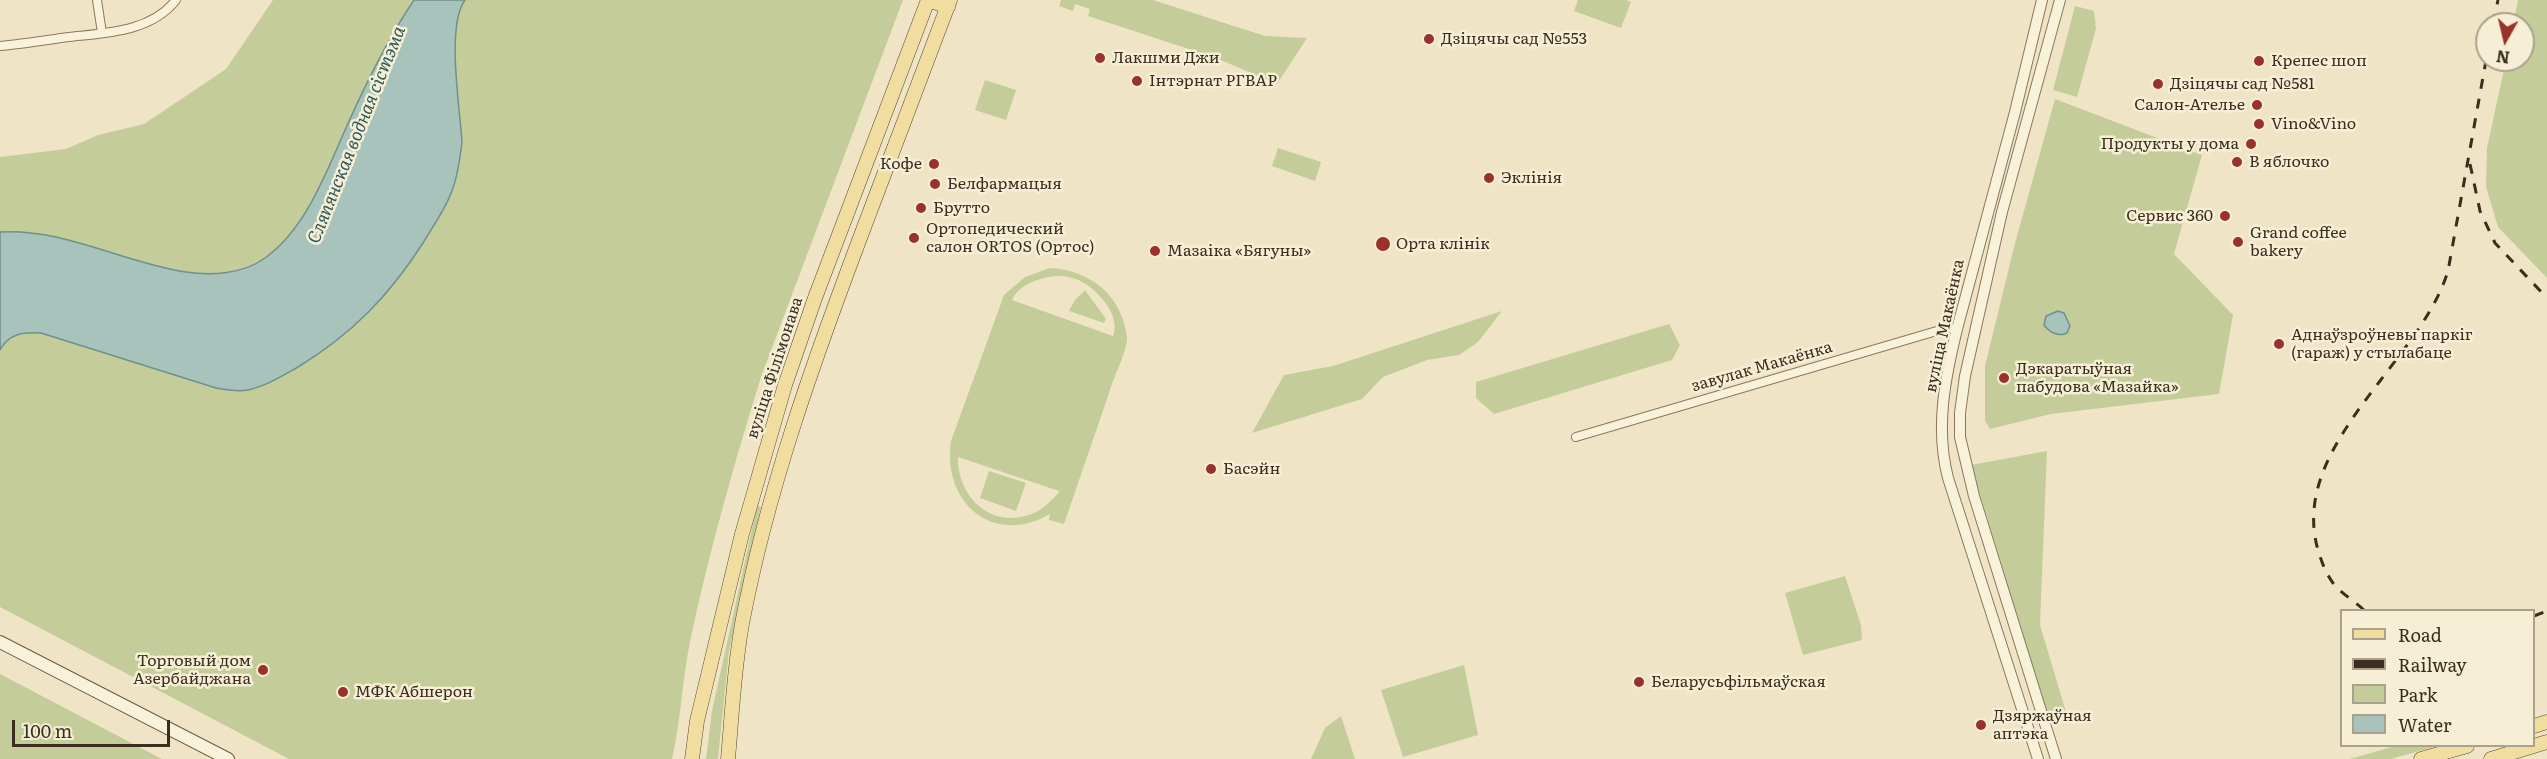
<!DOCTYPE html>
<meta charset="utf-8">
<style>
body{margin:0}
#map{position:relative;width:2547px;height:759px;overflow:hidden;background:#efe5c6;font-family:Literata,serif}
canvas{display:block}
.legend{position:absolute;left:2340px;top:609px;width:195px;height:138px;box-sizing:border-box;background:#f6efd6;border:2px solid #aba28d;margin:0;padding:8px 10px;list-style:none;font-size:18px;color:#3b2e1f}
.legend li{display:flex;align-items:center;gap:12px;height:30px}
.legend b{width:30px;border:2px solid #aba28d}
.north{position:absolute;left:2475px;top:12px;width:60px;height:60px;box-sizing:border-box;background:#f6efd6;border:2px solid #aba28d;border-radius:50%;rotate:188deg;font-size:16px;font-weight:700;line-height:24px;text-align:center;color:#3b2e1f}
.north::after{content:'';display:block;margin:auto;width:21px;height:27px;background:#9a312b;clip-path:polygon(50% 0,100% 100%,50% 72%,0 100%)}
.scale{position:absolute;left:12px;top:720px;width:158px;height:27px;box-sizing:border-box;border:3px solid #3b2e1f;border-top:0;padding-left:8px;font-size:18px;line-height:21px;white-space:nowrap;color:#3b2e1f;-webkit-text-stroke:4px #f6efd6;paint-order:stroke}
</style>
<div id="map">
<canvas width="2547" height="759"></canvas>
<ul class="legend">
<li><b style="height:8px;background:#f1dd9f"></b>Road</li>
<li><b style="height:8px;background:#3b2e1f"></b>Railway</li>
<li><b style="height:16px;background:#c4cd9a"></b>Park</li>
<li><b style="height:16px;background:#a8c2bc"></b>Water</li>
</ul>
<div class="north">N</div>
<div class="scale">100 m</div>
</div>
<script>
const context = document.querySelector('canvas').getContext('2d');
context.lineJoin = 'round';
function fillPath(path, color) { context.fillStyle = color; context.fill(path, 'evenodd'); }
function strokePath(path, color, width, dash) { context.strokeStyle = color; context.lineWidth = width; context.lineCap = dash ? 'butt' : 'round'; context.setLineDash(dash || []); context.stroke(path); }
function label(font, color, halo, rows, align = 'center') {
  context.font = font + ' Literata,serif'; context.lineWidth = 5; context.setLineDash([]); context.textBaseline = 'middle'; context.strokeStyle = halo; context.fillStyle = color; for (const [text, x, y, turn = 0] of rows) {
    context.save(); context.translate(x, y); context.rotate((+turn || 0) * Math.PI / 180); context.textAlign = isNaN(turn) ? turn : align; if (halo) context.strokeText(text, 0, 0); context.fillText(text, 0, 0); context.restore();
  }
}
const green = new Path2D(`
 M 273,0 L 903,0 L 761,377 C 734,464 709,552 690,642 C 682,680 681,721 672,759 L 289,759 L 0,607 L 0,157 L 66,149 L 98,135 L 144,124 L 226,69 Z
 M 1061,0 L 1153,0 L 1265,36 L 1307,38 L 1277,84 L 1216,58 L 1088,16 L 1090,9 L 1075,4 L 1073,11 L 1059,6 Z
 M 1578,0 L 1626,0 L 1631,2 L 1621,28 L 1574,11 Z
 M 2518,0 L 2547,0 L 2547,278 L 2498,227 L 2486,187 L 2487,148 L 2506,60 L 2523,60 L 2523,24 L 2513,24 Z
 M 2075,6 L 2094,11 L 2096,29 L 2077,97 L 2053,90 Z
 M 985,80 L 1016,90 L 1006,120 L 975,110 Z
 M 2055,99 L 2202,155 L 2174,254 L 2233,315 L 2219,394 L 2051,414 L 1990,429 L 1985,421 L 1985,366 L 2014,247 Z
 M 1278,148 L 1321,162 L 1315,181 L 1272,166 Z
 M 1050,268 C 1090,270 1122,295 1127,337 C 1128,347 1117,371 1113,381 C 1097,429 1080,477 1064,524 L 1049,520 L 1050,514 C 992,547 942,502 951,441 L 1004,295 L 1025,277 ZM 1055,276 C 1064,276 1074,277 1082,282 C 1099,291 1121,316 1113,336 L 1012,300 C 1018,285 1039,278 1055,276 ZM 958,457 L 1059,491 L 1059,492 C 1052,500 1045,508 1034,513 C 993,531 957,498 958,457 Z
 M 1085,290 L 1106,319 L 1104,323 L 1069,311 L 1075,300 Z
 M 1502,311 L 1478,342 L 1459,355 L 1427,360 L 1383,377 L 1362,399 L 1252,433 L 1284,375 L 1333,366 Z
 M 1669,324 L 1680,345 L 1672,360 L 1494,414 L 1476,398 L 1476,382 Z
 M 2047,451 L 2040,625 L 2066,712 L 2048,717 L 1971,465 Z
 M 989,471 L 1026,483 L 1016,511 L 980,498 Z
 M 757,506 L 761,507 L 729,651 L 718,759 L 706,759 L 712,711 Z
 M 1845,576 L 1861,625 L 1862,640 L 1803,655 L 1785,593 Z
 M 1464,665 L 1478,735 L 1403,757 L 1381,690 Z
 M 0,674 L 162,759 L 0,759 Z
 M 1341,716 L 1355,759 L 1311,759 L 1325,728 Z
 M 2395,746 L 2437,746 L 2391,759 L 2350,759 Z`);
const water = new Path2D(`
 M 414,0 L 465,0 C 446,26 460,108 462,142 C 460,159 458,175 452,191 C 445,210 433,226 423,243 C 389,296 352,334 298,367 C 282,376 266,386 248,390 C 237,392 227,390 216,388 L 41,333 C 24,332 9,333 0,350 L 0,232 C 64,228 124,263 186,272 C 211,276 243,274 265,258 C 306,229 326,172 346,128 C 365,85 387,40 414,0 Z
 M 2058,311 L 2064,313 L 2070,326 L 2067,333 C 2059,337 2050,333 2044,325 L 2046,316 Z`);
const minor = new Path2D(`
 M 97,0 L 102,33
 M 0,46 C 23,44 46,40 69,37 C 106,33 151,32 176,0
 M 1576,437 L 1947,328 L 1957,329`);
const tertiary = new Path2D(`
 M 2038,759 L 1948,478 C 1935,428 1945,378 1957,329 L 2015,112 L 2042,0
 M 2056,759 L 1974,496 L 1960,437 L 1960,413 L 1965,376 L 2002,212 L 2060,0`);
const secondary = new Path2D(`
 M 0,642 L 228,759`);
const primary = new Path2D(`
 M 2534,726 L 2547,722
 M 692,759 L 697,721 L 742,534 L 785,385 L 815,298 L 928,0 L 948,7
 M 728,759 C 732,714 734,669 742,624 C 767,491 813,363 860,238 C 890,159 920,79 950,0
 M 2421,759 L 2467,746
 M 2491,759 L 2547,742`);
const rail = new Path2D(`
 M 2493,24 L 2498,0
 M 2470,164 L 2480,211 L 2495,243 L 2547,298
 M 2364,610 C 2354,601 2341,593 2333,583 C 2326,574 2321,560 2318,550 C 2288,446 2420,363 2448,271 L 2487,55
 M 2534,616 L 2547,611`);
const markers = [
 [1429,39,6,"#9a312b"],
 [1100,58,6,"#9a312b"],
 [2259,61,6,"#9a312b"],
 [1137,81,6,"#9a312b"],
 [2158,84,6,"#9a312b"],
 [2257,105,6,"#9a312b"],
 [2259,124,6,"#9a312b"],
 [2251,144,6,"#9a312b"],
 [2237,162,6,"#9a312b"],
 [934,164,6,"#9a312b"],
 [1489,178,6,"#9a312b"],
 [935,184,6,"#9a312b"],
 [921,208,6,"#9a312b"],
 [2225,216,6,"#9a312b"],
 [914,238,6,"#9a312b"],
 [2238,242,6,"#9a312b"],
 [1383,244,8,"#9a312b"],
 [1155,251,6,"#9a312b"],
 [2279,344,6,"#9a312b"],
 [2004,378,6,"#9a312b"],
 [1211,469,6,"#9a312b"],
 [263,670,6,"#9a312b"],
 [1639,682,6,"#9a312b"],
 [343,692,6,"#9a312b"],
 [1981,725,6,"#9a312b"]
];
const poiNames = [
 ["Дзіцячы сад №553",1441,39],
 ["Лакшми Джи",1112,58],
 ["Крепес шоп",2271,61],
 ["Інтэрнат РГВАР",1149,81],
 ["Дзіцячы сад №581",2170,84],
 ["Салон-Ателье",2245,105,"right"],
 ["Vino&Vino",2271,124],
 ["Продукты у дома",2239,144,"right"],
 ["В яблочко",2249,162],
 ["Кофе",922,164,"right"],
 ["Эклінія",1501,178],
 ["Белфармацыя",947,184],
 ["Брутто",933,208],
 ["Сервис 360",2213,216,"right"],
 ["Ортопедический",926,229],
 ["салон ORTOS (Ортос)",926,247],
 ["Grand coffee",2250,233],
 ["bakery",2250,251],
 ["Орта клінік",1396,244],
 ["Мазаіка «Бягуны»",1167,251],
 ["Аднаўзроўневы паркіг",2291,335],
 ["(гараж) у стылабаце",2291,353],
 ["Дэкаратыўная",2016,369],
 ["пабудова «Мазайка»",2016,387],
 ["Басэйн",1223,469],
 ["Торговый дом",251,661,"right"],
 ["Азербайджана",251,679,"right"],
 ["Беларусьфільмаўская",1651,682],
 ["МФК Абшерон",355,692],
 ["Дзяржаўная",1993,716],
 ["аптэка",1993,734]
];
const streetNames = [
 ["вуліца Макаёнка",1945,326,-78],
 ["завулак Макаёнка",1762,367,-16],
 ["вуліца Філімонава",775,368,-72]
];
const waterNames = [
 ["Сляпянская водная сістэма",357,135,-68]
];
fillPath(green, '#c4cd9a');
fillPath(water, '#a8c2bc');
strokePath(water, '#6e918b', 1.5);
strokePath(minor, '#8a775c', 10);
strokePath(tertiary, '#8a775c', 12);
strokePath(secondary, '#6c583f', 14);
strokePath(primary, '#584530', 15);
strokePath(minor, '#f9f2da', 8);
strokePath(tertiary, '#f9f2da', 10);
strokePath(secondary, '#f9f2da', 12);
strokePath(primary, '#f1dd9f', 14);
strokePath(rail, '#3b2e1f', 3, [10, 10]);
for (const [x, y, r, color] of markers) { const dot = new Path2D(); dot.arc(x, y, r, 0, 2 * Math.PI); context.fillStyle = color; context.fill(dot); strokePath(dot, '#f6efd6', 2); }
label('16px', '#3b2e1f', '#f6efd6', poiNames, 'left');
label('16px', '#3b2e1f', '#f6efd6', streetNames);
label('italic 18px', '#2f5a5a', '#f6efd6', waterNames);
</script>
